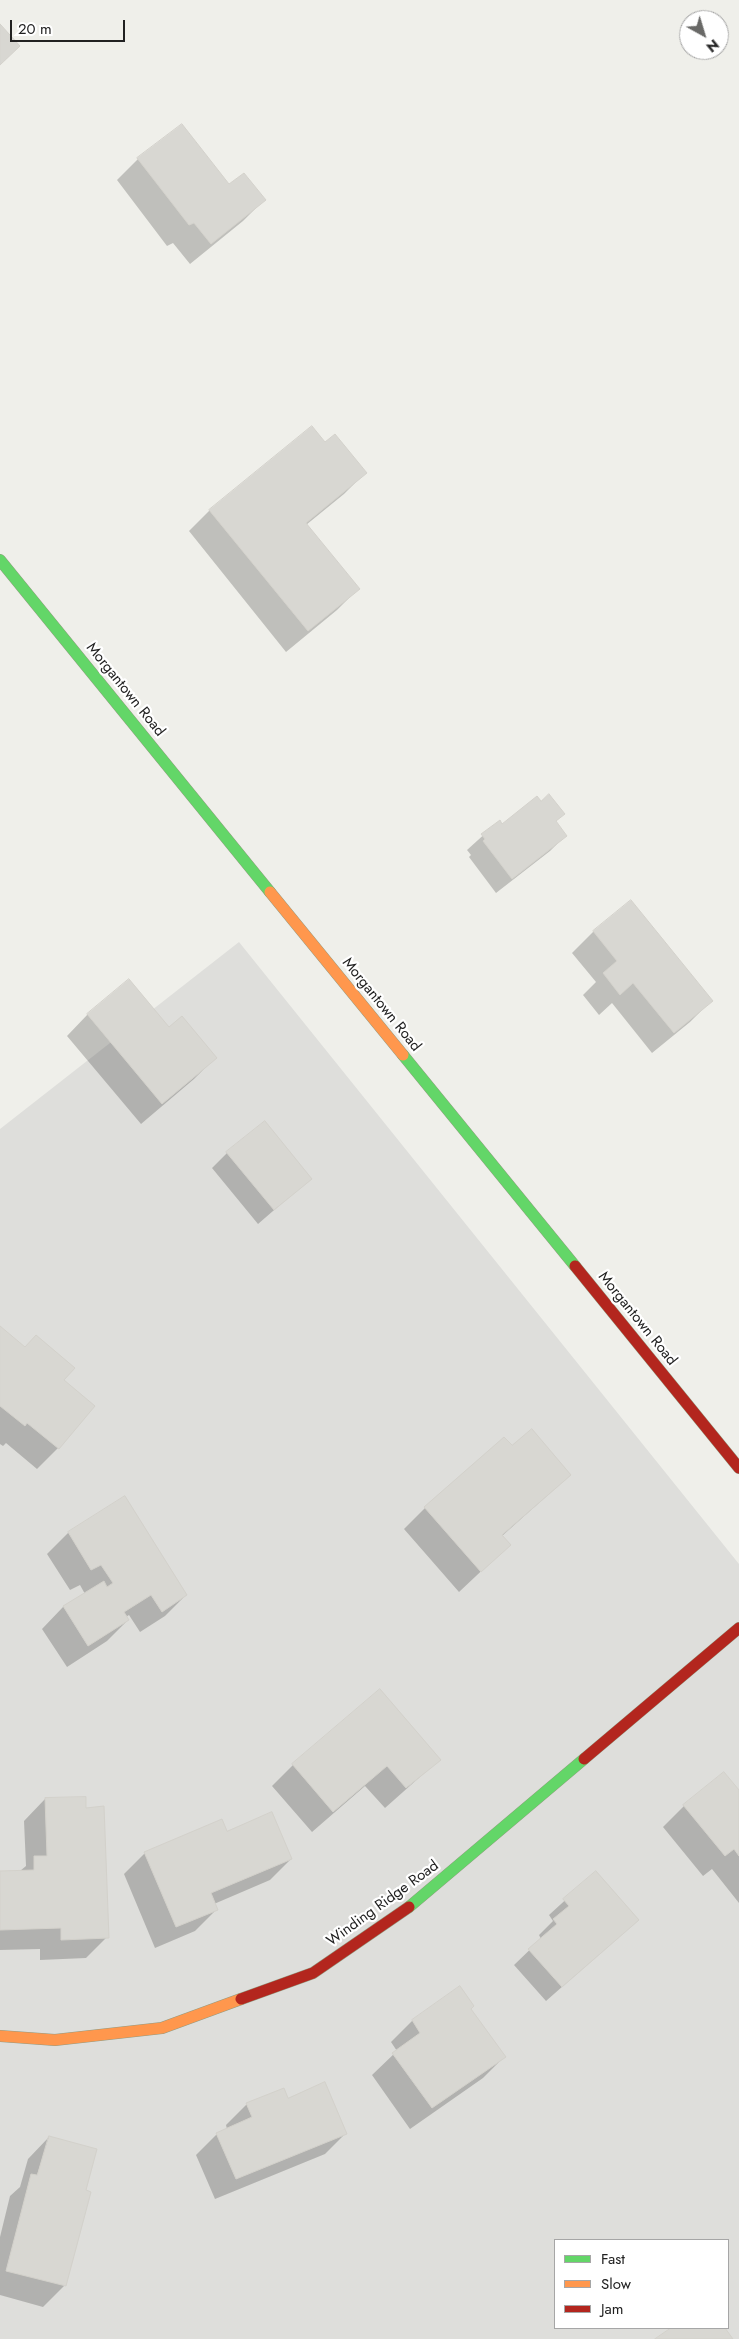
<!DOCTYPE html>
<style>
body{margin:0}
#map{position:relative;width:739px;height:2339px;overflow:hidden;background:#efefea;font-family:Jost,sans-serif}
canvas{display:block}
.legend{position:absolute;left:554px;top:2239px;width:175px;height:90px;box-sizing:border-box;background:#fff;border:1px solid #a6a6a6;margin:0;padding:6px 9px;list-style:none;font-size:15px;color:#212121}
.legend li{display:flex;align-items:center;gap:10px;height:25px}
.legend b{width:25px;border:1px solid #a6a6a6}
.north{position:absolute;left:679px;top:10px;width:50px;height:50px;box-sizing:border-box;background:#fff;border:1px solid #a6a6a6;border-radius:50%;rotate:141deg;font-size:14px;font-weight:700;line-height:20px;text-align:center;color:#212121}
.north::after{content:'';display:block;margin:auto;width:18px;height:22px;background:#696967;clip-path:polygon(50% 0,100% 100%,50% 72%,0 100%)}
.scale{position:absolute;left:10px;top:20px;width:115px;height:22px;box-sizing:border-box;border:2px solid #212121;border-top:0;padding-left:6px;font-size:15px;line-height:18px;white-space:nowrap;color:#212121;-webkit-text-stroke:4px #fff;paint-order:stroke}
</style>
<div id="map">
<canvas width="739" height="2339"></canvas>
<ul class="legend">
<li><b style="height:6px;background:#63d668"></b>Fast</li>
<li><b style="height:6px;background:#ff974d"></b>Slow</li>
<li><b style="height:6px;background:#b3261e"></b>Jam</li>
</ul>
<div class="north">N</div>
<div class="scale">20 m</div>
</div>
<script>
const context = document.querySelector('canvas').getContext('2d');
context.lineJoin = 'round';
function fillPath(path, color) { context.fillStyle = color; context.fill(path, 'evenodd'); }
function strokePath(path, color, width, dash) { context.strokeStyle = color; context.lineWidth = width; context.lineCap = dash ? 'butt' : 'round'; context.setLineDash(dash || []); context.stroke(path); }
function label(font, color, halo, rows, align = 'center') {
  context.font = font + ' Jost,sans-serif'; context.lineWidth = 4.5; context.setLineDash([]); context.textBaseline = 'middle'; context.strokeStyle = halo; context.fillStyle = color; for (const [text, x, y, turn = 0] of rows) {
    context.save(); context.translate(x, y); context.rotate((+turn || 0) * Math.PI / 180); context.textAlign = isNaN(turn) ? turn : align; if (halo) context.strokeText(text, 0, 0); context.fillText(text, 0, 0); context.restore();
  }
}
const residential = new Path2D(`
 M 239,942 L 739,1564 L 739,2339 L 0,2339 L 0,1129 ZM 555,2240 L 728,2240 L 728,2328 L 555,2328 Z`);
const shadow = new Path2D(`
 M 138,159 L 229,186 L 264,200 L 243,221 L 190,264 L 173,243 L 167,246 L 117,180 Z
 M 365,473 L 344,494 L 306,525 L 358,589 L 337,610 L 286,652 L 189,531 L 210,510 Z
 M 540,803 L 563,814 L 555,822 L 565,836 L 550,851 L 496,893 L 469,857 L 471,855 L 467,850 L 499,821 L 502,826 Z
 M 631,902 L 711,1001 L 690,1022 L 652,1053 L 612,1003 L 599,1015 L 583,995 L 596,982 L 572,953 L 593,932 Z
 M 88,1014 L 169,1029 L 215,1058 L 194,1079 L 141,1124 L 67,1036 Z
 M 227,1153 L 310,1179 L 258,1224 L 212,1168 Z
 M 0,1328 L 62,1381 L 58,1448 L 37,1469 L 6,1443 L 3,1446 L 0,1444 Z
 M 512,1447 L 570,1475 L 502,1536 L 509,1545 L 459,1592 L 404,1529 L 425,1508 Z
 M 125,1498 L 186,1595 L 165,1616 L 140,1632 L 129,1615 L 126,1617 L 128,1620 L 107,1641 L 67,1667 L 42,1629 L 63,1607 L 85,1594 L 80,1585 L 70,1590 L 47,1554 L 68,1533 Z
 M 439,1760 L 385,1808 L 365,1786 L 312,1832 L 272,1786 L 293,1765 Z
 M 739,1792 L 739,1903 L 712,1869 L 703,1876 L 663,1827 L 684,1806 Z
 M 45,1799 L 107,1937 L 86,1958 L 40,1960 L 40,1949 L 0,1950 L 0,1872 L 20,1871 L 26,1866 L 24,1821 Z
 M 226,1833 L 291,1859 L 270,1880 L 214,1904 L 216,1910 L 195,1931 L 155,1948 L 124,1874 L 145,1853 Z
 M 596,1872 L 638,1920 L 546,2001 L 514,1965 L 541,1939 L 539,1935 L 553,1921 L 549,1915 Z
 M 459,1988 L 470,2009 L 504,2057 L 483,2078 L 410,2129 L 372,2075 L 397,2051 L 391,2042 L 412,2021 Z
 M 288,2100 L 346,2133 L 325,2154 L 215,2199 L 196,2155 L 217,2134 L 227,2129 L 226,2125 L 247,2104 Z
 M 49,2137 L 84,2191 L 90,2193 L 64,2286 L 43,2307 L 0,2295 L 0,2237 L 10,2196 L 20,2187 L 28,2159 Z`);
const building = new Path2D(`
 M 0,24 L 20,46 L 0,65 Z
 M 182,124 L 229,184 L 244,173 L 266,200 L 211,244 L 194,223 L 189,225 L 137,158 Z
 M 312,426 L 325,442 L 335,434 L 367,473 L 306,523 L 360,589 L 308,631 L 209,510 Z
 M 549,794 L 565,814 L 556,821 L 567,836 L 512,879 L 483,841 L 485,839 L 481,834 L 500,820 L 502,824 L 537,796 L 541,801 Z
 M 631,900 L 713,1001 L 674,1033 L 633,983 L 620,995 L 603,973 L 617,961 L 593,931 Z
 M 129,979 L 169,1027 L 182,1016 L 217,1058 L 162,1104 L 87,1014 Z
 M 265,1121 L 312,1179 L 274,1210 L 226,1152 Z
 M 0,1326 L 25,1347 L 36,1335 L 75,1368 L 64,1380 L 95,1406 L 59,1449 L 27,1423 L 25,1426 L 0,1406 Z
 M 532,1429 L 571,1475 L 502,1535 L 511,1545 L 481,1572 L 424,1507 L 504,1437 L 512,1445 Z
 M 125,1496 L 187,1595 L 162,1612 L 151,1595 L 124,1612 L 129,1620 L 88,1646 L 63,1606 L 104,1581 L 107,1587 L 113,1583 L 101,1565 L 91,1570 L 68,1532 Z
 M 380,1689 L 441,1760 L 406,1788 L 387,1766 L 333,1812 L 292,1764 Z
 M 724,1772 L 739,1790 L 739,1856 L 734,1849 L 725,1856 L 683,1805 Z
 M 86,1797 L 86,1808 L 104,1806 L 109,1938 L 61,1940 L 61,1928 L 0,1930 L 0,1871 L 34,1870 L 34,1856 L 47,1856 L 45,1798 Z
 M 272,1812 L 292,1859 L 211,1893 L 218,1910 L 176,1927 L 144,1852 L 222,1819 L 227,1831 Z
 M 596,1871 L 639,1920 L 562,1987 L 528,1949 L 557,1924 L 553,1919 L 569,1906 L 563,1899 Z
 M 460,1986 L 474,2006 L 471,2009 L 506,2057 L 432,2108 L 392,2053 L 420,2033 L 412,2020 Z
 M 325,2082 L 347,2134 L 236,2179 L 216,2133 L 252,2117 L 246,2103 L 284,2088 L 288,2098 Z
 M 49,2136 L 97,2149 L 86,2190 L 91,2192 L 66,2286 L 6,2271 L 31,2174 L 37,2175 Z
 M 671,2328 L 725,2328 L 733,2339 L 655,2339 Z`);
const fast = new Path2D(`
 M 0,560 L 270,892
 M 403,1055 L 575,1266
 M 409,1907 L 584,1759`);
const slow = new Path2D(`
 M 270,892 L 403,1055
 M 0,2036 L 55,2040 L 162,2028 L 241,1999`);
const jam = new Path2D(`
 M 575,1266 L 739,1468
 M 584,1759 L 739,1628
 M 241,1999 L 313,1973 L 409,1907`);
const streetNames = [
 ["Morgantown Road",125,690,51],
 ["Morgantown Road",381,1005,51],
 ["Morgantown Road",637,1319,51],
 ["Winding Ridge Road",383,1904,-36]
];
fillPath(residential, '#dededb');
fillPath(shadow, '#0003');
fillPath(building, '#d8d7d2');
strokePath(building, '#d3d1cb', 1);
strokePath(fast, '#939b80', 12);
strokePath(slow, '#939b80', 12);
strokePath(jam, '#939b80', 12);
strokePath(fast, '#63d668', 11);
strokePath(slow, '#ff974d', 11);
strokePath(jam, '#b3261e', 11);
label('15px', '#212121', '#fff', streetNames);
</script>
